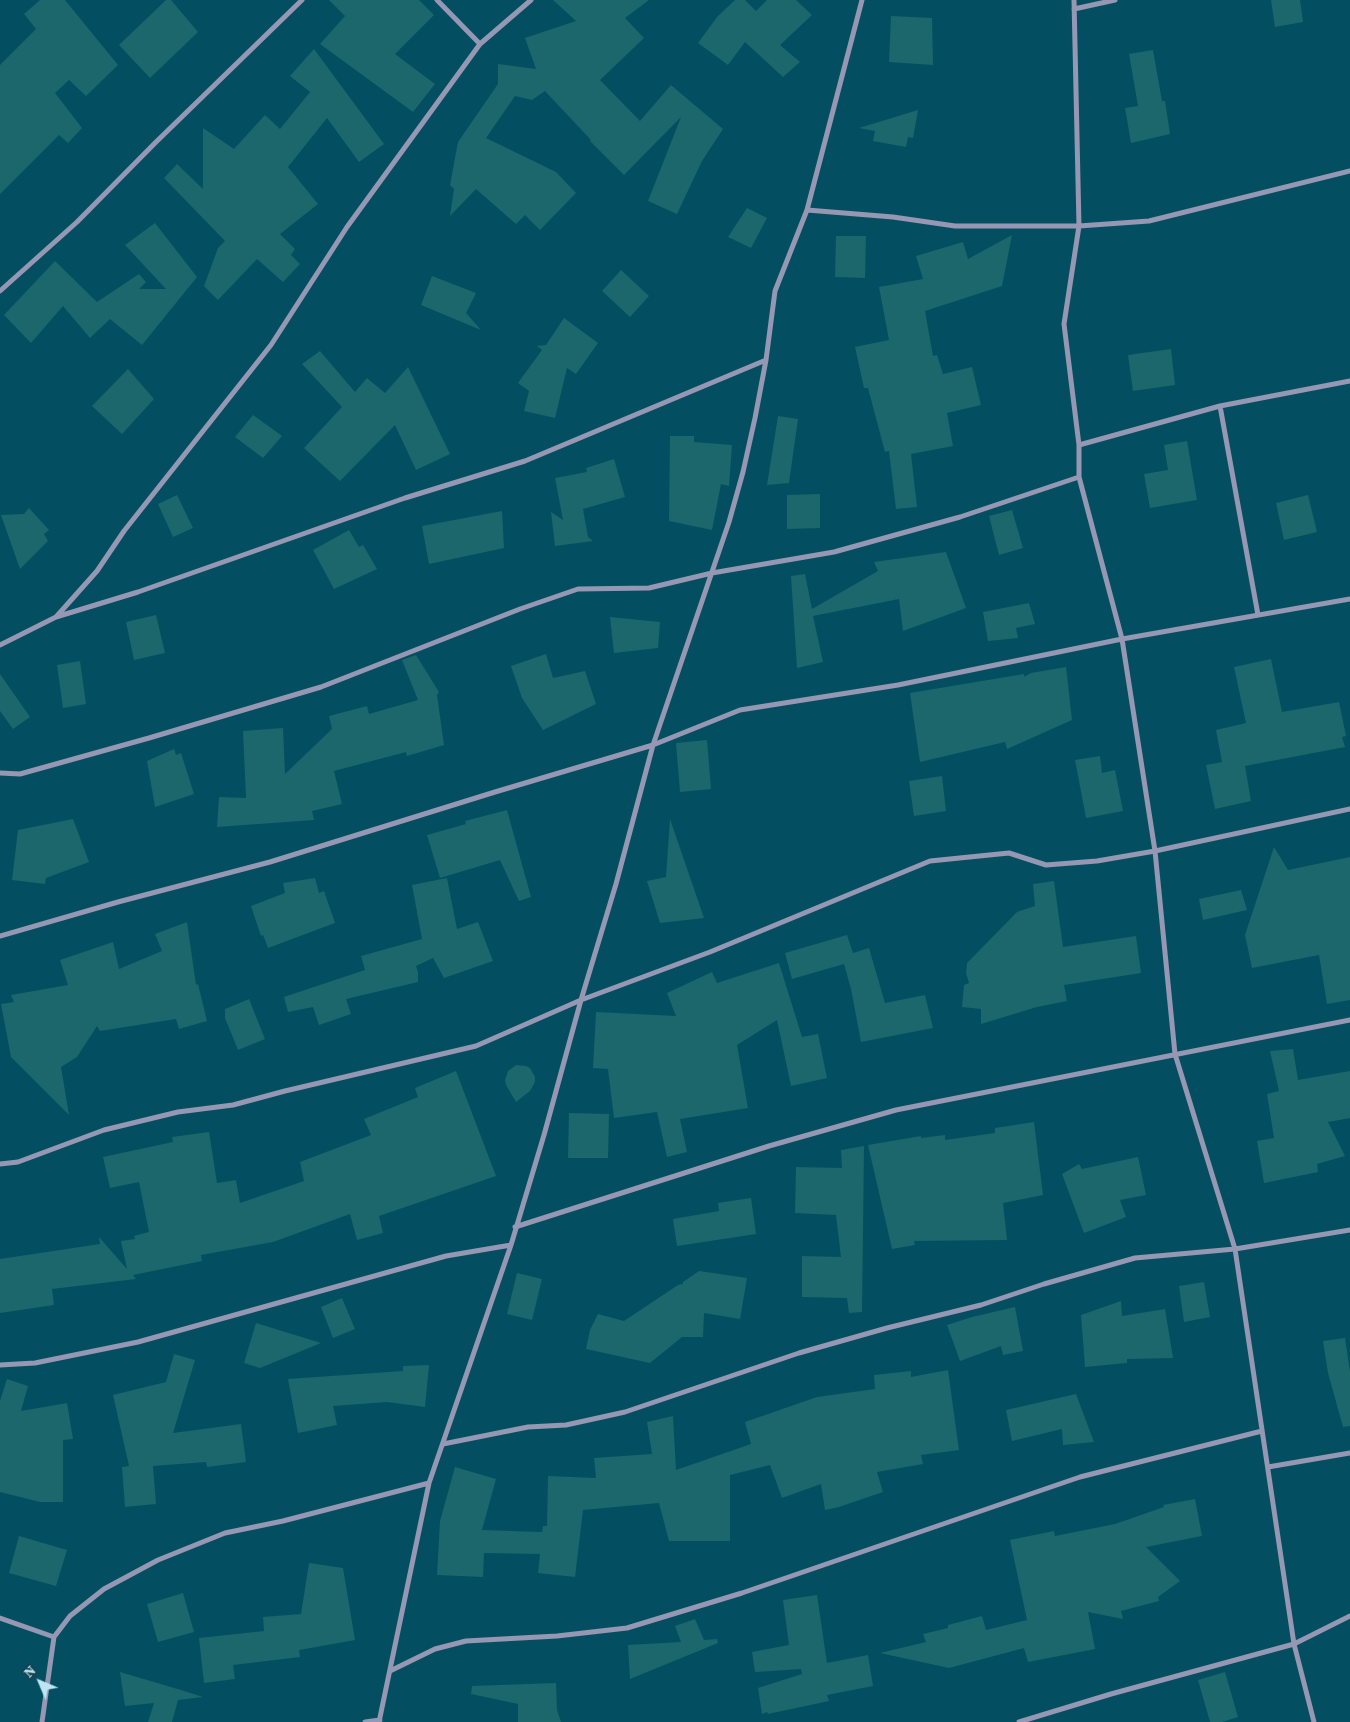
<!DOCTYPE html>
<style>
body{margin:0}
#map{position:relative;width:1350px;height:1722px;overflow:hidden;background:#034f61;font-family:"Source Serif 4",serif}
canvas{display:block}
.north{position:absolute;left:15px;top:1657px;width:50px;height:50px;-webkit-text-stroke:4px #15424f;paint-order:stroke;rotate:315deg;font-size:14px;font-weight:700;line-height:20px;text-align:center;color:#bfe5f3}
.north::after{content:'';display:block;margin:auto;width:18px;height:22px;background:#bfe5f3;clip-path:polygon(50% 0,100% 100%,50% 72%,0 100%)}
</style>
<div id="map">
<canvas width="1350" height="1722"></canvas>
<div class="north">N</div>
</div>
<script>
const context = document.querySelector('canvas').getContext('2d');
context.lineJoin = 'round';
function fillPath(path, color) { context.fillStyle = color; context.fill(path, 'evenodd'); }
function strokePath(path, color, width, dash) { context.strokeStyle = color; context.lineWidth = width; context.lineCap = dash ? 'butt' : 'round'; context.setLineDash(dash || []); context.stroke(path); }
const building = new Path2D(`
 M 40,0 L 65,0 L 118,65 L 86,96 L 69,80 L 55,93 L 82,128 L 68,143 L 59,135 L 0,194 L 0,65 L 36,29 L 24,14 Z
 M 166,0 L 171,0 L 198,32 L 150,78 L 119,45 Z
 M 329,0 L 419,0 L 434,15 L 395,54 L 435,84 L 413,112 L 320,44 L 345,16 Z
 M 553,0 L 649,0 L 625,18 L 644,38 L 600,80 L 640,121 L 671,85 L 723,129 L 702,161 L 677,214 L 648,201 L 681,117 L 624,175 L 590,141 L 591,140 L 545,91 L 532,100 L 515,96 L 486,138 L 556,172 L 576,193 L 540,230 L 525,215 L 516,224 L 476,189 L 450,216 L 454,189 L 450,185 L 458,142 L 498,84 L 498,64 L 536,69 L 525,38 L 576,21 Z
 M 735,0 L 745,0 L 756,11 L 767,0 L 796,0 L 812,15 L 780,45 L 800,62 L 783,77 L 745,42 L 728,65 L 698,43 L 717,17 Z
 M 1271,0 L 1300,0 L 1303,22 L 1275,27 Z
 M 891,16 L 932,18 L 933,65 L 889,62 Z
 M 314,49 L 384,144 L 359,162 L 327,118 L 288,167 L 318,204 L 280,234 L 295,249 L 291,255 L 300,264 L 283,282 L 257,259 L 218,300 L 204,286 L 218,248 L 225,241 L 164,178 L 177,164 L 203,189 L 203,128 L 234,149 L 265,115 L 280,129 L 310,92 L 290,76 Z
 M 1153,50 L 1162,101 L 1165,101 L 1170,134 L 1131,143 L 1125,108 L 1138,106 L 1129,54 Z
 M 918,110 L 913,138 L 908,137 L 906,147 L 873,141 L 875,131 L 859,128 Z
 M 747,208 L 767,218 L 751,248 L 728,237 Z
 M 155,223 L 197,277 L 142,345 L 110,319 L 90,338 L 63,306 L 31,343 L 4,315 L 55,261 L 97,302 L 139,274 L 146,282 L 139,289 L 166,289 L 125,245 Z
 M 1012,235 L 1002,286 L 925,311 L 933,356 L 937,355 L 943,374 L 972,367 L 981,405 L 947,413 L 953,446 L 911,454 L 917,507 L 896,509 L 889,451 L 885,452 L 868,388 L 864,388 L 855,347 L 889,340 L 879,287 L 923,279 L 916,256 L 963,242 L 968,259 Z
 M 836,236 L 866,236 L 865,278 L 835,277 Z
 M 621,270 L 649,296 L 630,317 L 602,291 Z
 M 432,276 L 476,293 L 466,313 L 481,330 L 421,305 Z
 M 564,318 L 598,343 L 576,374 L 567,368 L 555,418 L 524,411 L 529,391 L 518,383 L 542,350 L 537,346 L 546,345 Z
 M 1171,349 L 1175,385 L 1133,391 L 1128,355 Z
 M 320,351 L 355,392 L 367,378 L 385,393 L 408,367 L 450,454 L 416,470 L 395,425 L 340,481 L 304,448 L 342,407 L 302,364 Z
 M 128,369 L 154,399 L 122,434 L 92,406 Z
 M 253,415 L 282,436 L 263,458 L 235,437 Z
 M 778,416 L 798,419 L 789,483 L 767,485 Z
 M 670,436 L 694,436 L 694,442 L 732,445 L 729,486 L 721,484 L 712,530 L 669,521 Z
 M 1187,441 L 1197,500 L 1150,508 L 1144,474 L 1168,470 L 1164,445 Z
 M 614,459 L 625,497 L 583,509 L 588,537 L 593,541 L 555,546 L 551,512 L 563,520 L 555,478 L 587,472 L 586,468 Z
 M 820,494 L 820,528 L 787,529 L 787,495 Z
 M 177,495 L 193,528 L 173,537 L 158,504 Z
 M 1308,495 L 1317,532 L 1284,540 L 1276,503 Z
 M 29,508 L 49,530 L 44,534 L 48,541 L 20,569 L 1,515 L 24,514 Z
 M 1012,510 L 1023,548 L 999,555 L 989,516 Z
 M 502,511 L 504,548 L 429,564 L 422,526 Z
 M 349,530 L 359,547 L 363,545 L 377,569 L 334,589 L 313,550 Z
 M 946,552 L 966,608 L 903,631 L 899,599 L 813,616 L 823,662 L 797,668 L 791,576 L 805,574 L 812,609 L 878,571 L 874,562 Z
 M 1029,603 L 1035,624 L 1016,628 L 1018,638 L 988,641 L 983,612 Z
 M 156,615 L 165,653 L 134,660 L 126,622 Z
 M 610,617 L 660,622 L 658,648 L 614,653 Z
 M 546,654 L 553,678 L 585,671 L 596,704 L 543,730 L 522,698 L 511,666 Z
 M 416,655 L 439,692 L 437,695 L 444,745 L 407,756 L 406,752 L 334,771 L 342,804 L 312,811 L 314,820 L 217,827 L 219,797 L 246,798 L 243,731 L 283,728 L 285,774 L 332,729 L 329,716 L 367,706 L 369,714 L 418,700 L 402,660 Z
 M 1271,659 L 1282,712 L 1339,702 L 1346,736 L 1342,737 L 1345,747 L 1245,766 L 1251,801 L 1215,809 L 1206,765 L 1222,762 L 1216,730 L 1246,723 L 1234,667 Z
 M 80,661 L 86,704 L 63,708 L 57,665 Z
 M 1066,667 L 1072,720 L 1007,749 L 1005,742 L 920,762 L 910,693 L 1024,674 L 1024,677 L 1031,673 Z
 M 0,674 L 30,717 L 13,729 L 0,711 Z
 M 707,740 L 711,789 L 680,792 L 676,743 Z
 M 174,749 L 176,755 L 181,753 L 194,794 L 155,807 L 147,761 Z
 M 1100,756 L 1102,773 L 1115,770 L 1123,811 L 1086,818 L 1075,760 Z
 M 942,776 L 946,811 L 914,816 L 909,781 Z
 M 507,810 L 531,897 L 519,901 L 500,860 L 440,878 L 427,835 L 466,824 L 465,821 Z
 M 73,819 L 89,862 L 46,878 L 45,884 L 12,880 L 18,830 Z
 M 670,819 L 704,918 L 660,923 L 647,881 L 666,877 Z
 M 1274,847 L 1288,870 L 1350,857 L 1350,1000 L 1327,1004 L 1319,955 L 1252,968 L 1245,935 Z
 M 315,878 L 319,893 L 324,891 L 335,923 L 268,948 L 263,935 L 261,936 L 251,906 L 285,893 L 283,883 Z
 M 447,878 L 457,929 L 478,922 L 493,961 L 444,978 L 433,958 L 416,966 L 418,972 L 418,982 L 346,999 L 351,1014 L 319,1025 L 313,1007 L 288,1012 L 284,997 L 365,970 L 361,956 L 422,939 L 412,885 Z
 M 1054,881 L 1063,947 L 1136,936 L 1141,973 L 1064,985 L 1067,1001 L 1037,1007 L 981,1024 L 981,1009 L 962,1007 L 964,985 L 969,983 L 966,973 L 967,963 L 1017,912 L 1035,906 L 1033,884 Z
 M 1241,890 L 1247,910 L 1203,920 L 1199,899 Z
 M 187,922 L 196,985 L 198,984 L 207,1021 L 179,1029 L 176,1019 L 100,1031 L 97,1026 L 77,1057 L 61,1067 L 69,1115 L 11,1057 L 1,1004 L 14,1002 L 11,995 L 68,985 L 60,960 L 113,942 L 119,969 L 162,951 L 155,934 Z
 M 847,935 L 853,953 L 869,948 L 885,1003 L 925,995 L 933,1028 L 861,1042 L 851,989 L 844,964 L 792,979 L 785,953 Z
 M 779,963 L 802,1037 L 818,1034 L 827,1078 L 791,1086 L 777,1020 L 737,1045 L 748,1108 L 680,1119 L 687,1152 L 667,1157 L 657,1112 L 614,1118 L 608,1069 L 593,1068 L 596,1012 L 676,1016 L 667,993 L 712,972 L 717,983 Z
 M 249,999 L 265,1039 L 238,1050 L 225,1018 L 225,1009 Z
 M 1293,1049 L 1298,1080 L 1350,1071 L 1350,1118 L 1328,1122 L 1345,1156 L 1317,1164 L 1318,1172 L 1264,1183 L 1257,1141 L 1274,1138 L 1267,1094 L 1279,1091 L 1270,1051 Z
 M 516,1065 L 526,1066 L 530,1068 L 535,1077 L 535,1082 L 530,1091 L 516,1102 L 506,1085 L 505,1080 L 508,1071 Z
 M 456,1071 L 496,1176 L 379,1216 L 383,1233 L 357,1240 L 350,1214 L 273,1242 L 201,1255 L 202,1261 L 133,1275 L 136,1279 L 52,1289 L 54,1305 L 0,1313 L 0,1259 L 100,1244 L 99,1237 L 127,1269 L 121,1241 L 135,1239 L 134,1236 L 149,1232 L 139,1182 L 110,1188 L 103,1157 L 173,1142 L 172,1137 L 209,1132 L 217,1183 L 236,1180 L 240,1203 L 304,1181 L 300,1162 L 371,1135 L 364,1119 L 418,1097 L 415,1088 Z
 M 569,1113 L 609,1114 L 608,1158 L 568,1158 Z
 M 1034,1122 L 1043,1195 L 1003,1203 L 1007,1240 L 914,1241 L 915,1245 L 892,1249 L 868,1145 L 921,1136 L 921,1138 L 945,1135 L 945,1140 L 995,1133 L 995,1128 Z
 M 864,1146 L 862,1312 L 849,1313 L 847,1298 L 802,1297 L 802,1256 L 841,1257 L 836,1215 L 795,1213 L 796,1167 L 842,1168 L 841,1150 Z
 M 1138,1157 L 1146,1195 L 1120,1200 L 1126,1217 L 1084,1233 L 1062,1174 L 1079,1164 L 1082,1169 Z
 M 751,1198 L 756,1234 L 677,1246 L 673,1219 L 719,1211 L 718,1203 Z
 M 699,1271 L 747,1278 L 740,1319 L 704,1313 L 703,1337 L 682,1337 L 650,1363 L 586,1349 L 590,1330 L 598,1314 L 624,1321 L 678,1285 L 683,1284 L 683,1282 Z
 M 517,1273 L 542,1279 L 532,1320 L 507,1314 Z
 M 1204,1282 L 1210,1317 L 1184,1322 L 1179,1286 Z
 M 342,1298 L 355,1329 L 333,1338 L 321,1307 Z
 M 1121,1301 L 1122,1316 L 1165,1309 L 1173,1358 L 1127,1359 L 1127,1363 L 1085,1367 L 1081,1315 Z
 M 1015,1307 L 1023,1351 L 1003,1355 L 1001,1346 L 960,1361 L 947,1325 L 972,1317 Z
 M 256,1323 L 321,1343 L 260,1368 L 244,1363 Z
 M 1345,1338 L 1350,1372 L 1350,1426 L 1343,1427 L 1328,1373 L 1323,1341 Z
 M 174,1354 L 195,1360 L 173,1433 L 241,1424 L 246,1462 L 207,1467 L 206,1462 L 153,1466 L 156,1504 L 125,1507 L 122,1467 L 129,1466 L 113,1395 L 166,1382 Z
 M 429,1365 L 425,1407 L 387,1402 L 333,1406 L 337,1425 L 298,1433 L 288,1379 L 403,1371 L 403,1366 Z
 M 948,1370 L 959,1450 L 921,1455 L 923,1464 L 877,1472 L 883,1492 L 839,1507 L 825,1510 L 821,1484 L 782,1498 L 770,1465 L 730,1475 L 730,1541 L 669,1541 L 659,1503 L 583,1510 L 575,1577 L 538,1573 L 540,1554 L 484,1553 L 483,1577 L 437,1575 L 440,1521 L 455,1467 L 496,1479 L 482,1530 L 542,1532 L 543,1526 L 547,1526 L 548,1476 L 596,1478 L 594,1458 L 652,1454 L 647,1422 L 673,1416 L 676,1470 L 751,1444 L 745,1422 L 817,1397 L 875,1389 L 874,1375 L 911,1371 L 911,1377 Z
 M 7,1379 L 28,1386 L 21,1411 L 67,1403 L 73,1439 L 63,1440 L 63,1502 L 40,1502 L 0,1492 L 0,1401 Z
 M 1076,1394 L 1094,1442 L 1063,1445 L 1062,1429 L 1012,1441 L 1006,1410 Z
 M 1195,1499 L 1202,1536 L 1146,1547 L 1180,1581 L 1158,1597 L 1159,1601 L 1121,1611 L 1123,1619 L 1088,1612 L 1095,1649 L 1028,1662 L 1024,1648 L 949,1668 L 880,1653 L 926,1642 L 923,1634 L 948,1628 L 948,1625 L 982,1616 L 986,1630 L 1027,1620 L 1010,1540 L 1054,1531 L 1055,1536 L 1115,1524 L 1164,1507 L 1163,1505 Z
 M 19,1536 L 67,1550 L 56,1586 L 9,1573 Z
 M 309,1563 L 343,1568 L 355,1640 L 299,1650 L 300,1657 L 233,1665 L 235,1679 L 204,1683 L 199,1638 L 264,1631 L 263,1617 L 301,1614 Z
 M 183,1593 L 194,1632 L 158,1642 L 147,1604 Z
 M 817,1595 L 827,1663 L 868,1655 L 873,1686 L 827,1695 L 829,1701 L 768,1714 L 767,1712 L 762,1714 L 758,1688 L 802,1674 L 801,1669 L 755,1672 L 752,1652 L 789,1645 L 783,1600 Z
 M 695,1619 L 704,1640 L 717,1639 L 718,1643 L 630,1679 L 628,1645 L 681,1642 L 675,1626 Z
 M 120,1672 L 181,1690 L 203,1697 L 178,1700 L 172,1722 L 148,1722 L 154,1703 L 125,1706 Z
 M 1225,1672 L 1238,1717 L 1222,1722 L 1210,1722 L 1198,1680 Z
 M 556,1683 L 557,1710 L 561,1722 L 518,1722 L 518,1704 L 471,1694 L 472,1686 Z`);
const minor = new Path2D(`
 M 437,0 L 480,44
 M 1074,0 L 1079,226 L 1064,324 L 1079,445 L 1079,477 L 1122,639 L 1155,851 L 1175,1054 L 1235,1249 L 1294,1644 L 1314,1722
 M 1074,9 L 1115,0
 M 807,210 L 893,217 L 955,226 L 1079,226 L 1149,221 L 1350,171
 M 0,291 L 77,222 L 155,143 L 302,0
 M 1220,406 L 1258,615
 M 1079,445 L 1220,406 L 1350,381
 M 56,617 L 138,592 L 405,498 L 525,461 L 766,360
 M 0,645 L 56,617 L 97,571 L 124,531 L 271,345 L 347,227 L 480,44 L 531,0
 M 0,773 L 20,774 L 149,738 L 321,687 L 520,609 L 578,589 L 649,588 L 712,573 L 834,552 L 960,517 L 1079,477
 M 0,936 L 118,902 L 270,862 L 495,792 L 653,745 L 740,710 L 898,685 L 1122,639 L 1350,599
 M 0,1164 L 18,1162 L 104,1130 L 178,1112 L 233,1105 L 285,1091 L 476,1046 L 581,1000 L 710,952 L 930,861 L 1009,853 L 1046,865 L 1097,861 L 1155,851 L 1350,809
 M 515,1227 L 769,1146 L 896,1110 L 1350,1020
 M 0,1365 L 35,1363 L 138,1342 L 446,1256 L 511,1245
 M 443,1444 L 528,1427 L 566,1425 L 625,1412 L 799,1353 L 887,1328 L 981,1305 L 1044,1284 L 1135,1258 L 1235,1249 L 1350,1230
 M 1268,1467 L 1350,1453
 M 0,1618 L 54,1637
 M 390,1671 L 435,1649 L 466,1641 L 557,1636 L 627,1628 L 742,1593 L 1080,1477 L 1262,1431
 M 42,1722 L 54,1637 L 70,1616 L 104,1589 L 158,1560 L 225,1533 L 283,1521 L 429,1483
 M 365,1722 L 380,1720
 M 379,1722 L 429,1483 L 511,1245 L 544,1135 L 581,1000 L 616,884 L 653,745 L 729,522 L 743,472 L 755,418 L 766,360 L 775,291 L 807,210 L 862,0
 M 1019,1722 L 1111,1694 L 1294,1644 L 1350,1616`);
fillPath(building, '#1b676b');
strokePath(minor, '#9597b3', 5);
</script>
